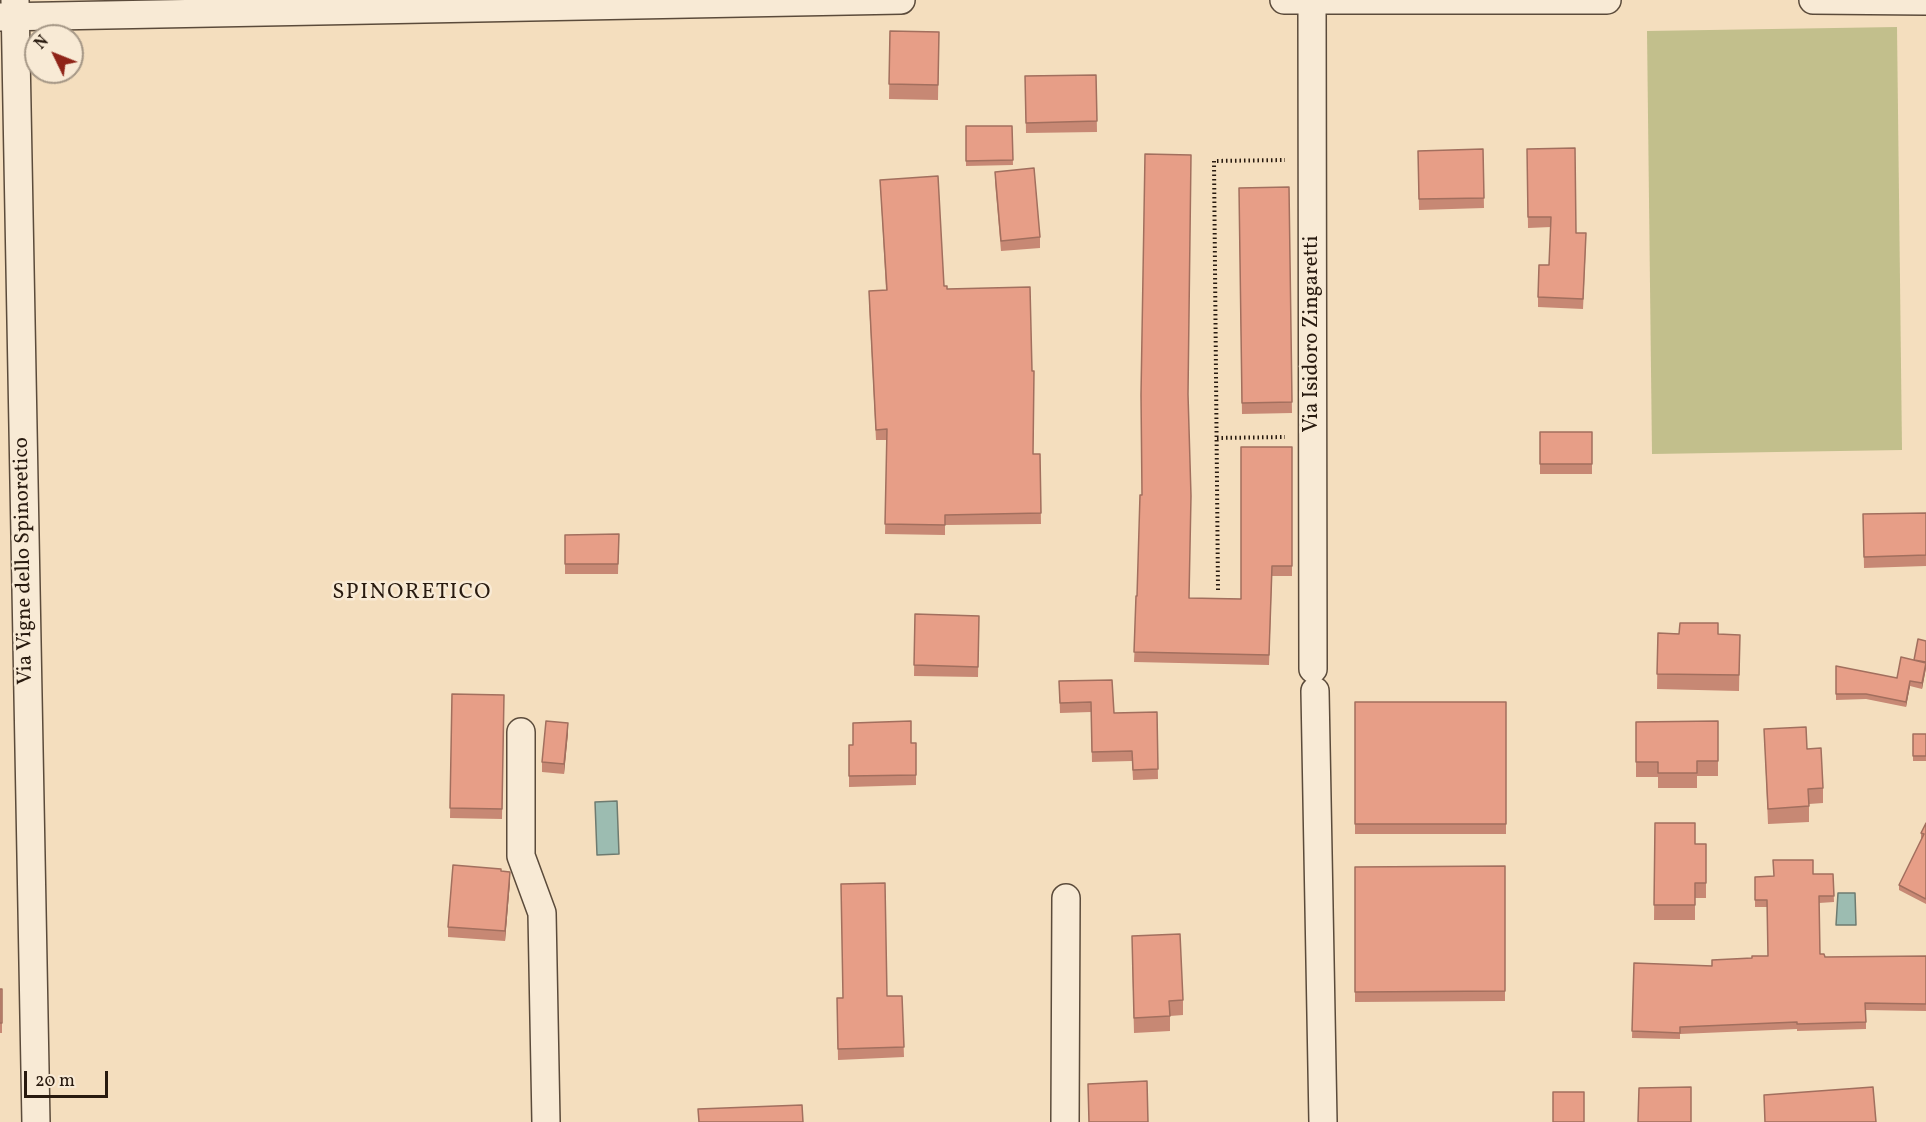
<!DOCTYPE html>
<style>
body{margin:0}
#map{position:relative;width:1926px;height:1122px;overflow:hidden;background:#f4debe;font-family:Vollkorn,serif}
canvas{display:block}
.north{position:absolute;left:24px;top:24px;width:60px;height:60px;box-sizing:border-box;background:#f8ead5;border:2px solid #a59786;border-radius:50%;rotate:313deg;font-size:16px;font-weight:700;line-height:24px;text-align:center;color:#281a0f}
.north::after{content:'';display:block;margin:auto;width:21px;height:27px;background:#8f2418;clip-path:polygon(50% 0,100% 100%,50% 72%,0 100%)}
.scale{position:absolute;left:24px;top:1071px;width:84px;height:27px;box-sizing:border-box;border:3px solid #281a0f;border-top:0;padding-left:8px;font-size:18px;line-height:21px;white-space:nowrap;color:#281a0f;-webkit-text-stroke:4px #f8ead5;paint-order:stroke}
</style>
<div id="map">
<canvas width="1926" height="1122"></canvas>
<div class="north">N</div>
<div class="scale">20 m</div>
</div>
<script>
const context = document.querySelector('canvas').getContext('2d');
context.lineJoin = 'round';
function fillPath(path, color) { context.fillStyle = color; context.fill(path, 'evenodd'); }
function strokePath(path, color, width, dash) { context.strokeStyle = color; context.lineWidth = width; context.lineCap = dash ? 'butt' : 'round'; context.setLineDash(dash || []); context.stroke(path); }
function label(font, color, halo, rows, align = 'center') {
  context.font = font + ' Vollkorn,serif'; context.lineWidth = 5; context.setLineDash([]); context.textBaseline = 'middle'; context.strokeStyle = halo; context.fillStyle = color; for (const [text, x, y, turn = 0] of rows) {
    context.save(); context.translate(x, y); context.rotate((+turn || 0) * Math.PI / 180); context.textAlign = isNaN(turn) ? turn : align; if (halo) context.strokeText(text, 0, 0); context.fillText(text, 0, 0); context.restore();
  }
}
const green = new Path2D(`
 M 1897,27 L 1902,450 L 1652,454 L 1647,31 Z`);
const water = new Path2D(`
 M 617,801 L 619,854 L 597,855 L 595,802 Z
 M 1838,893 L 1855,893 L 1856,925 L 1836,925 Z`);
const path = new Path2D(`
 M 1217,438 L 1285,437
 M 1218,590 L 1214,161 L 1285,160`);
const minor = new Path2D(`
 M 15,0 L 36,1122
 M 1284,0 L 1607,0
 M 1312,0 L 1313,669
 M 1813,0 L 1926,1
 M 0,17 L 901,0
 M 1315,691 L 1323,1122
 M 521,732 L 521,856 L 542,913 L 546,1122
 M 1065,1122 L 1066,898`);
const wall = new Path2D(`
 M 890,31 L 939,32 L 938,100 L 889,99 Z
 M 1096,75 L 1097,132 L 1026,133 L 1025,76 Z
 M 966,126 L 1012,126 L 1013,165 L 966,166 Z
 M 1483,149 L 1484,208 L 1419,210 L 1418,151 Z
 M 1527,149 L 1576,233 L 1586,243 L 1583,309 L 1538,307 L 1538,297 L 1549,265 L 1551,227 L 1528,228 Z
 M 995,172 L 1040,237 L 1040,248 L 1001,251 L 995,182 Z
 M 880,180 L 944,286 L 947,289 L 1033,454 L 1040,454 L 1041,524 L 945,525 L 945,535 L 885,534 L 887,440 L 876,440 L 869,302 L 869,291 L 886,290 Z
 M 1289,187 L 1292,413 L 1242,414 L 1239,188 Z
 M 1188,398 L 1189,598 L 1241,599 L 1292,447 L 1292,576 L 1272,576 L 1269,665 L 1134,662 L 1137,596 Z
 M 1540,432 L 1592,432 L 1592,474 L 1540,474 Z
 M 1926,513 L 1926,566 L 1864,568 L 1863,514 Z
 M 619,534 L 618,574 L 565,574 L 565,535 Z
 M 915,614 L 979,616 L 978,677 L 914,676 Z
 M 1658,633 L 1740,635 L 1739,691 L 1657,689 Z
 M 1926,641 L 1926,668 L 1922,689 L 1910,686 L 1906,707 L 1866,699 L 1836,700 L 1836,666 L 1897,678 L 1914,660 Z
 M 1059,681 L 1114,713 L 1157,712 L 1158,779 L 1133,780 L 1132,761 L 1092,762 L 1091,712 L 1060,713 Z
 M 452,694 L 504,695 L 502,819 L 450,818 Z
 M 1355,702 L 1506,702 L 1506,834 L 1355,834 Z
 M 1718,721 L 1718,776 L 1697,776 L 1697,788 L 1658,788 L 1658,777 L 1636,777 L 1636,722 Z
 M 1764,729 L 1807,749 L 1823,788 L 1823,803 L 1809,804 L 1809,822 L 1768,824 Z
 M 568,733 L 564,774 L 542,772 L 542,762 Z
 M 1913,734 L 1926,734 L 1926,761 L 1913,761 Z
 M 916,743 L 916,785 L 849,787 L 849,745 Z
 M 1655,823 L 1695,844 L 1706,844 L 1706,898 L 1695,898 L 1695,920 L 1654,920 Z
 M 1926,823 L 1926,904 L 1899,890 L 1899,885 L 1922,839 L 1921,838 L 1921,833 Z
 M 1505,866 L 1505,1001 L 1355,1002 L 1355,867 Z
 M 501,871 L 510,882 L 505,941 L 448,937 L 448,927 Z
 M 1833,874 L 1834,902 L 1819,903 L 1820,954 L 1825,957 L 1926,956 L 1926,1011 L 1866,1010 L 1866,1029 L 1797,1031 L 1797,1029 L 1680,1034 L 1680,1039 L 1632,1038 L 1634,963 L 1712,966 L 1768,956 L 1767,907 L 1755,907 L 1755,877 Z
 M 1132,951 L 1183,1000 L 1183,1015 L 1170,1016 L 1170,1031 L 1134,1033 Z
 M 0,989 L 2,989 L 2,1033 L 0,1033 Z
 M 902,996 L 904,1057 L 838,1060 L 837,998 Z`);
const shadedWall = new Path2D(`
 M 1926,663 L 1926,668 L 1922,689 L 1922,683 Z
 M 1910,681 L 1910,686 L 1906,707 L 1906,702 Z
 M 568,723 L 568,733 L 564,774 L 564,764 Z
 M 510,872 L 510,882 L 505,941 L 505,931 Z`);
const building = new Path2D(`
 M 890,31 L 939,32 L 938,85 L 889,84 Z
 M 1096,75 L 1097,121 L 1026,123 L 1025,76 Z
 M 966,126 L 1012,126 L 1013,160 L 966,161 Z
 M 1575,148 L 1576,233 L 1586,233 L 1583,299 L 1538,297 L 1539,265 L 1549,265 L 1551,217 L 1528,217 L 1527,149 Z
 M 1483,149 L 1484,198 L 1419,199 L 1418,151 Z
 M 1145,154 L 1191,155 L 1188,394 L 1191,496 L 1189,598 L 1241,599 L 1241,447 L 1292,447 L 1292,566 L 1272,566 L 1269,655 L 1134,652 L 1136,596 L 1137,596 L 1140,495 L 1142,495 L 1141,395 Z
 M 1034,168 L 1040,237 L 1001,241 L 995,172 Z
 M 938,176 L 944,286 L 947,286 L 947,289 L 1030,287 L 1032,371 L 1034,371 L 1033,454 L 1040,454 L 1041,513 L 945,515 L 945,525 L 885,524 L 887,429 L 876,430 L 869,291 L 887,290 L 880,180 Z
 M 1289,187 L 1292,402 L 1242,403 L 1239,188 Z
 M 1540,432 L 1592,432 L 1592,464 L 1540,464 Z
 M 1926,513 L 1926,555 L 1864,557 L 1863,514 Z
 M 619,534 L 618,564 L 565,564 L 565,535 Z
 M 915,614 L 979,616 L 978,667 L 914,665 Z
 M 1680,623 L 1718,623 L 1718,634 L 1740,635 L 1739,675 L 1657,674 L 1658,633 L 1679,634 Z
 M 1918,639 L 1926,641 L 1926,662 L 1914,660 Z
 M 1901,657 L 1926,663 L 1922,683 L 1910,681 L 1906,702 L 1866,694 L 1836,694 L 1836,666 L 1897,678 Z
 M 1112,680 L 1114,713 L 1157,712 L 1158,769 L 1133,770 L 1132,751 L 1092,752 L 1091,702 L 1060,703 L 1059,681 Z
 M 452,694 L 504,695 L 502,809 L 450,808 Z
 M 1355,702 L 1506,702 L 1506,824 L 1355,824 Z
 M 546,721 L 568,723 L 564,764 L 542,762 Z
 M 911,721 L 911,743 L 916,743 L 916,775 L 849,776 L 849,745 L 853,745 L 853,723 Z
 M 1718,721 L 1718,761 L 1697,761 L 1697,773 L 1658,773 L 1658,762 L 1636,762 L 1636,722 Z
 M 1806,727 L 1807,749 L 1821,748 L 1823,788 L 1808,789 L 1809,806 L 1768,809 L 1764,729 Z
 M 1913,734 L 1926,734 L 1926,756 L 1913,756 Z
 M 1655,823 L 1695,823 L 1695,844 L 1706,844 L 1706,883 L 1695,883 L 1695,905 L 1654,905 Z
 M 1926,823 L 1926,899 L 1899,885 L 1924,834 L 1921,833 Z
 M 1773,860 L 1813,860 L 1813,874 L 1833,874 L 1834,896 L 1819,896 L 1820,954 L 1824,954 L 1825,957 L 1926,956 L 1926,1004 L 1865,1003 L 1866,1022 L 1797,1024 L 1797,1022 L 1680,1027 L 1680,1033 L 1632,1031 L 1634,963 L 1712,966 L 1712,960 L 1752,958 L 1752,956 L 1768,956 L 1767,900 L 1755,900 L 1755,877 L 1774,876 Z
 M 453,865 L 501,869 L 501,871 L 510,872 L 505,931 L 448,927 Z
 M 1505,866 L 1505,991 L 1355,992 L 1355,867 Z
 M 885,883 L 887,996 L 902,996 L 904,1047 L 838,1049 L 837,998 L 843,998 L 841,884 Z
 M 1180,934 L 1183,1000 L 1169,1001 L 1170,1016 L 1134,1018 L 1132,936 Z
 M 0,989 L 2,989 L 2,1023 L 0,1023 Z
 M 1147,1081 L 1148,1122 L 1089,1122 L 1088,1084 Z
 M 1691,1087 L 1691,1122 L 1638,1122 L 1639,1088 Z
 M 1873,1087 L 1876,1122 L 1765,1122 L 1764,1095 Z
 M 1553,1092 L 1584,1092 L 1584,1122 L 1553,1122 Z
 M 802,1105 L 803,1122 L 699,1122 L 698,1109 Z`);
const streetNames = [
 ["Via Isidoro Zingaretti",1313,334,-90],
 ["Via Vigne dello Spinoretico",25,561,-91]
];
const neighbourhoodNames = [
 ["SPINORETICO",412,594]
];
fillPath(green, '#c2bf8c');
fillPath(water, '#9cbcb1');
strokePath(water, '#6e7b70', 1.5);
strokePath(minor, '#5b4b3b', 30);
strokePath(path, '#281a0f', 4, [1.5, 3]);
strokePath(minor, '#f8ead5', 27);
fillPath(wall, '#c78874');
fillPath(shadedWall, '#a26f5e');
fillPath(building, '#e79e87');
strokePath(building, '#a26f5e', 1.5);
label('21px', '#281a0f', '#f8ead5', streetNames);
context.letterSpacing = '1.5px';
label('22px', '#281a0f', '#f8ead5', neighbourhoodNames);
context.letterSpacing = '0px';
</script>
